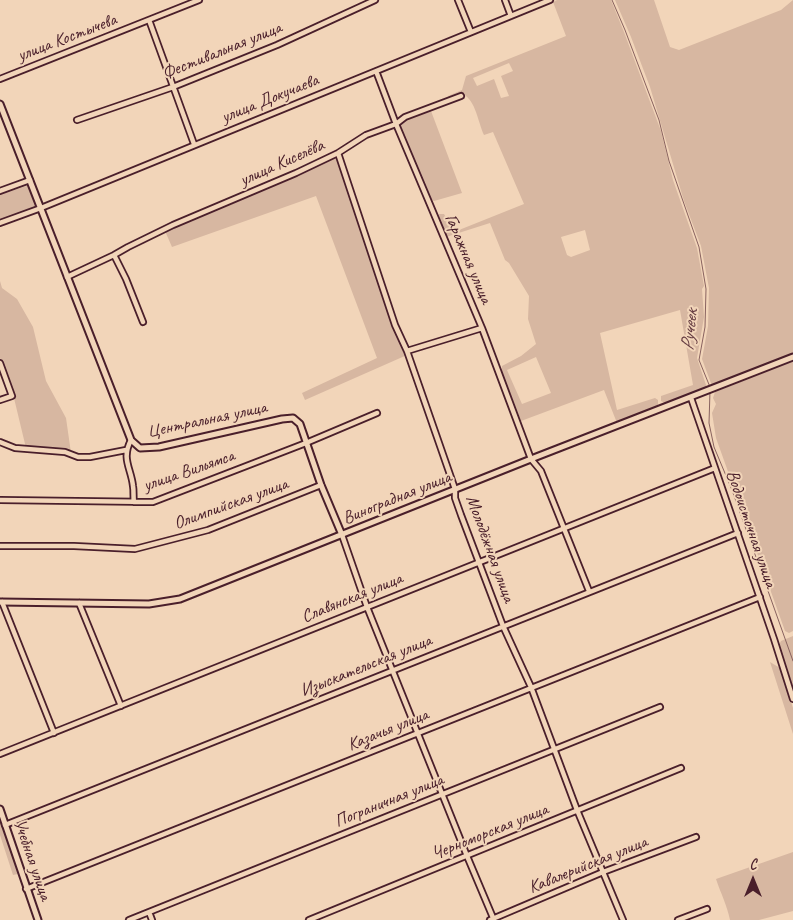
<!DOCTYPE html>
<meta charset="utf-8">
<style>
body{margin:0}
#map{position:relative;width:793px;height:920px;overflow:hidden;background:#f2d5b9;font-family:Caveat,sans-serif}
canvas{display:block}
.north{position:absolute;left:728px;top:855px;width:50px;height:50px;-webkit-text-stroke:4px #f2d5b9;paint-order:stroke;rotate:0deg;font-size:14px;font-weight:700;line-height:20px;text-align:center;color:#4a1f2b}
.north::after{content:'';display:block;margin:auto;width:18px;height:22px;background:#4a1f2b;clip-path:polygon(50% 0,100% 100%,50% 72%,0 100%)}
</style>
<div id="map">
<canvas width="793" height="920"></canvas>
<div class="north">С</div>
</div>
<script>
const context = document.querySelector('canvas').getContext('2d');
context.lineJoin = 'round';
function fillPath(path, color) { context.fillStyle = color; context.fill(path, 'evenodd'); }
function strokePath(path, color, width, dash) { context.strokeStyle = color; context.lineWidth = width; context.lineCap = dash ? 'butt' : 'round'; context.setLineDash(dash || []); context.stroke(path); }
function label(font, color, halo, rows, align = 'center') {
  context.font = font + ' Caveat,sans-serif'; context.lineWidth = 4; context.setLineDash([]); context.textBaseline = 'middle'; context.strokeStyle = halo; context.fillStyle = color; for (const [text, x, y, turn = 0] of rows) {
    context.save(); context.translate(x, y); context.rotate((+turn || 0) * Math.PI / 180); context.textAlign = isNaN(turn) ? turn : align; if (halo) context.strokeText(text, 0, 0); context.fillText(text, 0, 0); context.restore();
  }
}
const green = new Path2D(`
 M 557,0 L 611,0 L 624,32 L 661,131 L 673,180 L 697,248 L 704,286 L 702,289 L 704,317 L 697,358 L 707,388 L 665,403 L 661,401 L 661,396 L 693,385 L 680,310 L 600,333 L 617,410 L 655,398 L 658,400 L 658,406 L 617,423 L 604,390 L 521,421 L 502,372 L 502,366 L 521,356 L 536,344 L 528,319 L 529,296 L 509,263 L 505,260 L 490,223 L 446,237 L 440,223 L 439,214 L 444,214 L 454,232 L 524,204 L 493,132 L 484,135 C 478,122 476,101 463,94 L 449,99 L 448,96 L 462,90 L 466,76 L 566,36 L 553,2 ZM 509,63 L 513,71 L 501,76 L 509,96 L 501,98 L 494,79 L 477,86 L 473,78 ZM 585,230 L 590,250 L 571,257 L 567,255 L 561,237 ZM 536,357 L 551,393 L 522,404 L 507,370 Z
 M 615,0 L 654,0 L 670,47 L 679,50 L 781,10 L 793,0 L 793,354 L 712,386 L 702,359 L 708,326 L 709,288 L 701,246 L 684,201 L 650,87 L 631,37 Z
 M 431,111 L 462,193 L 434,201 L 430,199 L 401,129 L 401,124 L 407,119 Z
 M 334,158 L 338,161 L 399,341 L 407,355 L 305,400 L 302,393 L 377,358 L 316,196 L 172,247 L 165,231 Z
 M 29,185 L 38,207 L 0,220 L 0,195 Z
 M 0,281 L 2,288 L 17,299 L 33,327 L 46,381 L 66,418 L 71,453 L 26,448 L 13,394 L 0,358 Z
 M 793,361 L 793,631 L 789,633 L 785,631 L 716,438 L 712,413 L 716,404 L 713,398 L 715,392 Z
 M 793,636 L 793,692 L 778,647 L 781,641 Z
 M 770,662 L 780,668 L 793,708 L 793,734 Z
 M 0,818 L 18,874 L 13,875 L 0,835 Z
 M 793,852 L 793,911 L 759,920 L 730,920 C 727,905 721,894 716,879 Z`);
const stream = new Path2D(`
 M 612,0 L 625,30 L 659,120 L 669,161 L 699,247 L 706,289 L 705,327 L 699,360 L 710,387
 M 710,391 L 709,423 L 714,447 L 732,490 L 793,661`);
const minor = new Path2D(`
 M 458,0 L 471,32
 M 505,0 L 511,16
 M 149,20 L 194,144
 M 376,71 L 396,124 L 482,328 L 531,459 L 541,471 L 589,591
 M 0,79 L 199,0
 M 77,120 L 173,87 L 277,45 L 375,0
 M 338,153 L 395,325 L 407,351 L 455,489 L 455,498 L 461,515 L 503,626 L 531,687 L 577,810 L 623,920
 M 0,191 L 30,180
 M 0,223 L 41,208 L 550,0
 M 114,255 L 126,279 L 143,322
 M 67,277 L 114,255 L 128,247 L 173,225 L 296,173 L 338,153 L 366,135 L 396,124 L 405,117 L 461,96
 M 407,351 L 482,328
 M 0,363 L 12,396 L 0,400
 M 691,398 L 774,639 L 793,699
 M 131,440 C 121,459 131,468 133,486 C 134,491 133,497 134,502
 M 0,442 L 15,448 L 65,452 L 78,457 L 90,457 L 126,450
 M 0,500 L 153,502 L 306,443 L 377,413
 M 342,535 L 367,607 L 467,856 L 494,920
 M 0,546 L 74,546 L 135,549 L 208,530 L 321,485
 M 2,602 L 54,733
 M 79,603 L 121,706
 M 0,754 L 715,468
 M 5,825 L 738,533
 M 26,889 L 760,597
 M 149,912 L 152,920
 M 129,920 L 660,707
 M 309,920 L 681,768
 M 490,920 L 603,872 L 696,837
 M 678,920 L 707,909`);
const tertiary = new Path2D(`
 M 0,104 L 131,440 L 140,448 L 159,447 L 282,419 L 293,418 L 300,424 L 321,485 L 342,535
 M 0,602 L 149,604 L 180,599 L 531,459 L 793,357
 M 0,809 L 38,920`);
const streetNames = [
 ["улица Костычева",67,38,-21],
 ["Фестивальная улица",222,51,-22],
 ["улица Докучаева",270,99,-22],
 ["улица Киселёва",282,163,-24],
 ["Гаражная улица",468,259,67],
 ["Центральная улица",207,420,-12],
 ["улица Вильямса",189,471,-19],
 ["Виноградная улица",397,498,-22],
 ["Олимпийская улица",231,504,-20],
 ["Водоисточная улица",751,529,71],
 ["Молодёжная улица",490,549,70],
 ["Славянская улица",352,598,-22],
 ["Изыскательская улица",366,666,-22],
 ["Казачья улица",388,730,-22],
 ["Пограничная улица",389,801,-22],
 ["Черноморская улица",490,832,-22],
 ["Учебная улица",32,860,71],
 ["Кавалерийская улица",588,865,-22]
];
const waterNames = [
 ["Ручеек",690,330,-84]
];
fillPath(green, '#d7b7a1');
strokePath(stream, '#88625f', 1);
strokePath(minor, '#4a1f2b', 8);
strokePath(tertiary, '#4a1f2b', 9);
strokePath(minor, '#f2d5b9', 4.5);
strokePath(tertiary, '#f2d5b9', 5);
label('18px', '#4a1f2b', '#f2d5b9', streetNames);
label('italic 19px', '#643b41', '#f2d5b9', waterNames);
</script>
